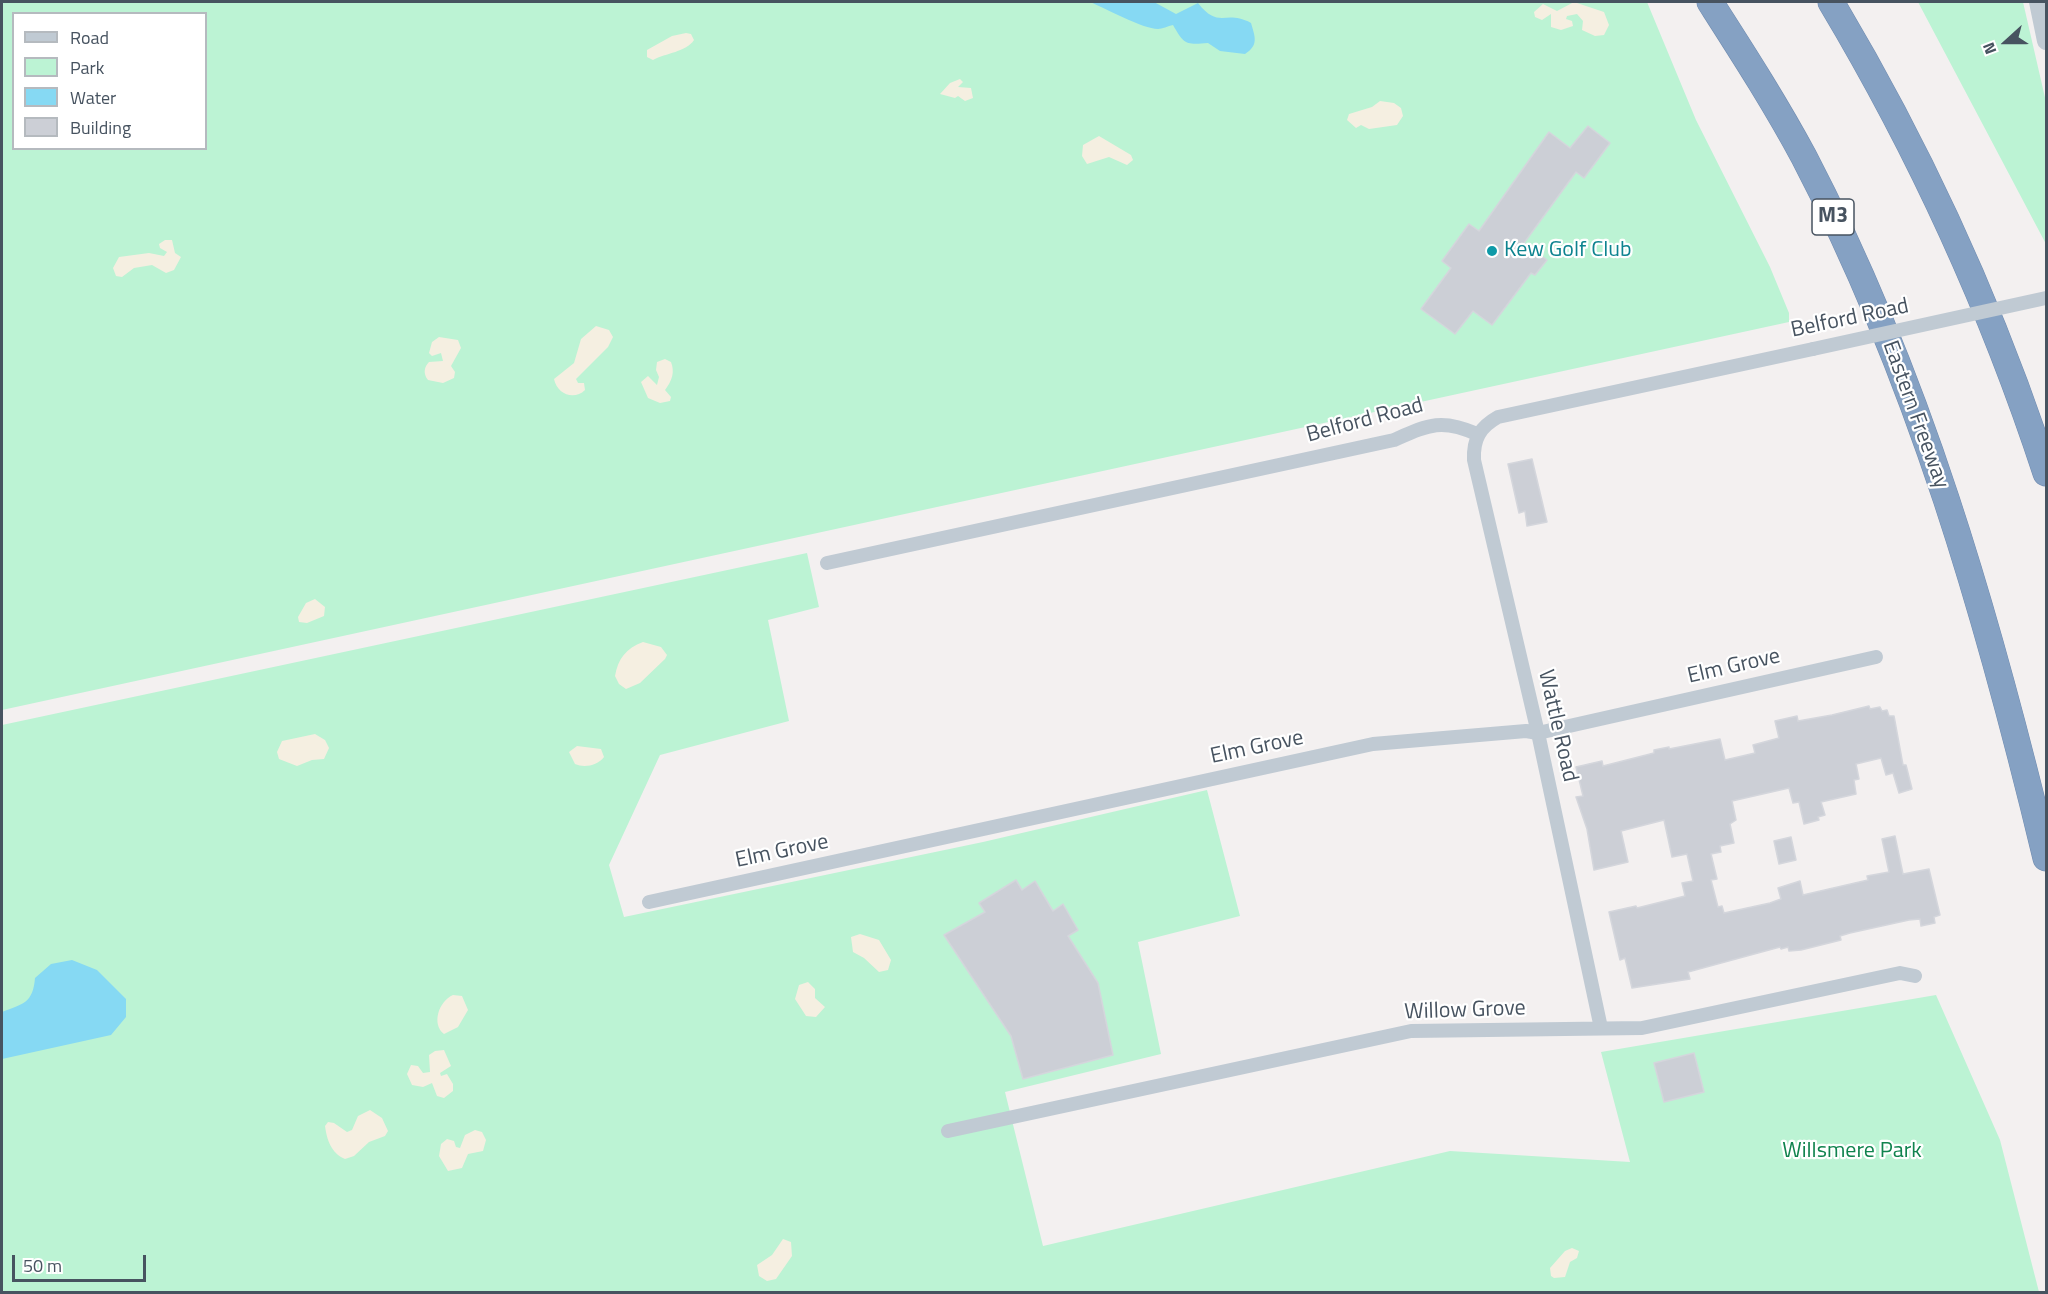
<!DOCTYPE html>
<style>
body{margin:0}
#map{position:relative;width:2048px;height:1294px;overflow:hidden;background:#f3f0f0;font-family:"Titillium Web",sans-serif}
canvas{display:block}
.frame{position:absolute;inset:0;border:3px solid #475360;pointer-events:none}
.legend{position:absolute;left:12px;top:12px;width:195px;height:138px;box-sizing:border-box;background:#fff;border:2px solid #b5babf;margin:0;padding:8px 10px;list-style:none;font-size:18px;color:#475360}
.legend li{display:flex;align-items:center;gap:12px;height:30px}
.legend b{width:30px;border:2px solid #b5babf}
.north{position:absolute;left:1976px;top:12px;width:60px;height:60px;-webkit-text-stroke:4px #fff;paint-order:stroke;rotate:249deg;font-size:16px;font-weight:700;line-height:24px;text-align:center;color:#475360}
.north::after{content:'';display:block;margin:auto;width:21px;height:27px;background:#475360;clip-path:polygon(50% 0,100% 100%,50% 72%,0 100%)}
.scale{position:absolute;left:12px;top:1255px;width:134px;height:27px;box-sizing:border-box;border:3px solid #475360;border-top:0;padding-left:8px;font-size:18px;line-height:21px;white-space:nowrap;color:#475360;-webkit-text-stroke:4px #fff;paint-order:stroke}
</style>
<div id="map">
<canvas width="2048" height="1294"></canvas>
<div class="frame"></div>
<ul class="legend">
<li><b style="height:8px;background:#c0cad3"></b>Road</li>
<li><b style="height:16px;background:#bcf3d4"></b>Park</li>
<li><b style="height:16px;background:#86d9f3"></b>Water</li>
<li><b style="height:16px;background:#cccfd6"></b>Building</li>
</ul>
<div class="north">N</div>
<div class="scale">50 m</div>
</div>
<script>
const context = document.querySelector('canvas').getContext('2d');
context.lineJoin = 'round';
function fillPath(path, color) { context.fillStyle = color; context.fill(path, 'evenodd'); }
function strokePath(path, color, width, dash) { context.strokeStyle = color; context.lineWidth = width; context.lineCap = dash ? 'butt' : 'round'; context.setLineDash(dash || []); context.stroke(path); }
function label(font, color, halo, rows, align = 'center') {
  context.font = font + ' "Titillium Web",sans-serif'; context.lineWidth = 4.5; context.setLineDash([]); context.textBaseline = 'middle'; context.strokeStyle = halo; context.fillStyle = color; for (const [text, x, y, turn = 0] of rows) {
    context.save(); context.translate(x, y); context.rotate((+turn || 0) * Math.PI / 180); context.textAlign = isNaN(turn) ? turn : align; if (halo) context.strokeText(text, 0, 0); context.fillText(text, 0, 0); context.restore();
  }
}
const green = new Path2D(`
 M 2,2 L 1647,2 L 1696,120 L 1770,267 L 1789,313 L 1789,322 L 2,710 ZM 14,14 L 206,14 L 206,148 L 14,148 Z
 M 1918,2 L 2023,2 L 2046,102 L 2046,244 Z
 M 807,553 L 819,607 L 768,620 L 789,721 L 660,755 L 609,865 L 624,917 L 983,842 L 1207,790 L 1240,916 L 1138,942 L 1161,1054 L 1005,1092 L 1043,1246 L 1450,1151 L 1630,1162 L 1601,1052 L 1936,995 L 2000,1140 L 2039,1292 L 2,1292 L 2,725 Z`);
const sand = new Path2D(`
 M 1574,2 L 1604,12 L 1609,25 L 1604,35 L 1595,36 L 1582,30 L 1583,21 L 1577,14 L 1567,16 L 1566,19 L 1572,21 L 1573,26 L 1561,30 L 1551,27 L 1551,14 L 1542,20 L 1535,17 L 1534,12 L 1543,4 L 1557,11 Z
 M 686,33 L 691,34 L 694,40 C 686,52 666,53 653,60 L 647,57 L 647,50 L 672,36 Z
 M 960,79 L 963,82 L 958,87 L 971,88 L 973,98 L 965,101 L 958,96 L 955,98 L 940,94 L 950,83 Z
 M 1380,101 L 1394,103 L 1401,108 L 1403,116 L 1397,125 L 1369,129 L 1361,125 L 1356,128 L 1347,120 L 1349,114 L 1372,107 Z
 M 1099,136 L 1131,155 L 1133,160 L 1127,165 L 1109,157 L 1087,164 L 1082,156 L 1083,145 Z
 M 165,240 L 172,240 L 175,253 L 181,257 L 174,270 L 166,273 L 152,265 L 134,268 L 122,277 L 116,276 L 113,268 L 119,257 L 149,253 L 164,256 L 167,252 L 160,248 L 159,244 Z
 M 596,326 L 609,330 L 613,337 L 608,347 L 576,379 L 578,383 L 584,383 L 585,390 C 574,401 557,394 554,379 L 574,363 L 581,339 Z
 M 439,337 L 458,340 L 461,348 L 451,366 L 455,372 L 454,378 L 443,383 L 428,380 C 423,374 424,367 429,362 L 443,361 L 441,353 L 432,356 L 429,353 L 432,342 Z
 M 665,359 L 671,362 C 675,372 672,381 665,390 L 671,397 L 670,401 L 660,403 L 648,398 L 641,382 L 648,376 L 657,385 L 659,377 L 656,370 L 657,362 Z
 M 315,599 L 325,607 L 324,616 L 307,623 L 299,622 L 298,617 L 306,603 Z
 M 643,642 L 661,647 L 667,655 L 665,659 L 640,683 L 626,689 L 619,684 L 615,676 C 618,659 626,648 643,642 Z
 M 315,734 L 325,740 L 329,748 L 324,759 L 312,760 L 297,766 L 279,759 L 277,752 L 282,741 Z
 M 577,746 L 601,749 L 604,757 C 597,766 584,768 575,764 L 569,752 Z
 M 860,934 L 879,940 L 891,960 L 888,970 L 879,972 L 864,958 L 853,952 L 851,937 Z
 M 808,982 L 815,989 L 815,998 L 825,1007 L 816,1017 L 806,1016 L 795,999 L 799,985 Z
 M 453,995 L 462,996 L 468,1010 L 458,1027 L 444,1034 C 431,1024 439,1001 453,995 Z
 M 444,1050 L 451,1066 L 440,1073 L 441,1076 L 447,1074 L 453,1084 L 453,1091 L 444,1098 L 437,1096 L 432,1083 L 423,1087 L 412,1085 L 407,1074 L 411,1065 L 418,1066 L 423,1073 L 430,1072 L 429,1055 L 435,1051 Z
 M 370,1110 L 382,1118 L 388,1131 L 385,1136 L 369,1142 L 354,1156 L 345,1159 C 331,1153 327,1140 325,1126 L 328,1122 L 334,1123 L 347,1132 L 352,1130 L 358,1116 Z
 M 475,1130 L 482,1132 L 486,1140 L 483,1151 L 468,1154 L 462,1168 L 448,1171 L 439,1156 L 441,1144 L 447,1139 L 454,1141 L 456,1147 L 460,1148 L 465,1135 Z
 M 783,1239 L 791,1242 L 792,1256 L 776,1279 L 767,1281 L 759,1276 L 757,1265 L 772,1255 Z
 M 1572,1248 L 1579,1251 L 1577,1258 L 1570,1262 L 1565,1277 L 1554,1278 L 1551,1276 L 1550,1268 L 1565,1251 Z`);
const water = new Path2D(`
 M 1090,2 L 1154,2 L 1176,14 L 1198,3 C 1219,30 1225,9 1251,23 C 1255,37 1259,45 1245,54 L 1220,51 L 1208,43 C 1185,45 1184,44 1173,25 C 1168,26 1162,29 1158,29 C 1143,29 1105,8 1090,2 Z
 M 72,960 L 97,970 L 126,999 L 126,1017 L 111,1035 L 2,1059 L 2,1012 C 23,1004 33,1003 35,978 L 51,964 Z`);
const building = new Path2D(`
 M 1588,126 L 1610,143 L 1584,178 L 1576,172 L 1524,243 L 1547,260 L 1535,275 L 1531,273 L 1492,325 L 1473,311 L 1455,334 L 1421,309 L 1451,268 L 1442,261 L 1469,224 L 1479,231 L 1549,132 L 1570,148 Z
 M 1532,459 L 1547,522 L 1527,526 L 1525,511 L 1519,513 L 1508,464 Z
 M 1869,706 L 1870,709 L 1880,707 L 1882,711 L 1887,710 L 1889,716 L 1894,716 L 1903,765 L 1906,765 L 1912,789 L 1899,793 L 1893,773 L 1886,775 L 1881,758 L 1856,764 L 1859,779 L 1854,780 L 1856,794 L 1821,802 L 1825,815 L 1818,817 L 1819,820 L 1804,824 L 1799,802 L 1793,803 L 1789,788 L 1732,801 L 1736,820 L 1730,824 L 1734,843 L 1720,846 L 1721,852 L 1711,854 L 1717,879 L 1711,880 L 1718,907 L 1722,906 L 1724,913 L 1770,903 L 1781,899 L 1778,888 L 1800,881 L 1803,895 L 1868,880 L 1867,876 L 1889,872 L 1882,839 L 1895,836 L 1903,874 L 1929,869 L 1940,915 L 1934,917 L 1935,923 L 1921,926 L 1920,919 L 1909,920 L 1850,933 L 1840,936 L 1841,940 L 1801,950 L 1789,951 L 1788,947 L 1781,949 L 1780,947 L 1688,972 L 1690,979 L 1632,988 L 1625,958 L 1620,960 L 1609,912 L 1636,906 L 1637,908 L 1685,896 L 1682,883 L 1693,881 L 1687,854 L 1672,857 L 1664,820 L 1621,831 L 1628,862 L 1594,870 L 1587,829 L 1576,797 L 1583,796 L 1576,767 L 1602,761 L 1603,766 L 1654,753 L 1654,750 L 1669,747 L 1669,749 L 1720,739 L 1725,760 L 1755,753 L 1753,745 L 1779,738 L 1775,721 L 1797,716 L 1798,721 L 1832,715 Z
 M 1791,837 L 1796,860 L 1779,864 L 1774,841 Z
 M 1016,880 L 1022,890 L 1035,881 L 1053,911 L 1063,904 L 1078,930 L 1068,936 L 1098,983 L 1113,1055 L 1023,1079 L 1011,1036 L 944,935 L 985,912 L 979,903 Z
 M 1694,1053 L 1704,1092 L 1664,1102 L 1654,1063 Z`);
const minor = new Path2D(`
 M 827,563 L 1394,440 C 1428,425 1441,418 1477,434
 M 649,902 L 1373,744 L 1526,731 L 1538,733 L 1876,657
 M 1601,1028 L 1538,733 L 1474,460 C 1473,439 1480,427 1498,417 L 1813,349
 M 948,1131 L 1411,1031 L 1642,1028 L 1900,973 L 1915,976`);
const tertiary = new Path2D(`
 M 2038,2 L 2046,41`);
const motorway = new Path2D(`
 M 1710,2 C 1742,52 1775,103 1804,157 C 1919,377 1988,617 2046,858
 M 1831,2 C 1920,151 1992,308 2046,473`);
const minorBridge = new Path2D(`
 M 1813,349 L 2046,298`);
const markers = [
 [1492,251,6,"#0f9aa8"]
];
const shields = [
 [1833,217,42]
];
const shieldNames = [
 ["M3",1833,217]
];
const cultureNames = [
 ["Kew Golf Club",1504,251]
];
const streetNames = [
 ["Belford Road",1850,319,-12],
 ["Eastern Freeway",1915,415,70],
 ["Belford Road",1365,421,-15],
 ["Elm Grove",1734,667,-13],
 ["Wattle Road",1557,726,77],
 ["Elm Grove",1257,748,-12],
 ["Elm Grove",782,852,-12],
 ["Willow Grove",1465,1011,-2]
];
const parkNames = [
 ["Willsmere Park",1852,1152]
];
fillPath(green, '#bcf3d4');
fillPath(sand, '#f5efe1');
fillPath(water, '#86d9f3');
fillPath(building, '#cccfd6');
strokePath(building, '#d4d6dc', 1.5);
strokePath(motorway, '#708baf', 27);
strokePath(minor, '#c0cad3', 14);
strokePath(tertiary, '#c0cad3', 18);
strokePath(motorway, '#85a1c3', 26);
strokePath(minorBridge, '#c0cad3', 14);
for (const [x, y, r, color] of markers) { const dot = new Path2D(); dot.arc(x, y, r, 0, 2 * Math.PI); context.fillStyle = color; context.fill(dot); strokePath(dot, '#fff', 2); }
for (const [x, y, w] of shields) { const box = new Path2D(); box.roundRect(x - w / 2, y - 18, w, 36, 4.5); context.fillStyle = '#fff'; context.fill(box); strokePath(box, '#475360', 1.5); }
label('bold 21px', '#475360', null, shieldNames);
label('22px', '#0d838f', '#fff', cultureNames, 'left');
label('22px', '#475360', '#fff', streetNames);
label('22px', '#10834e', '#fff', parkNames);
</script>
